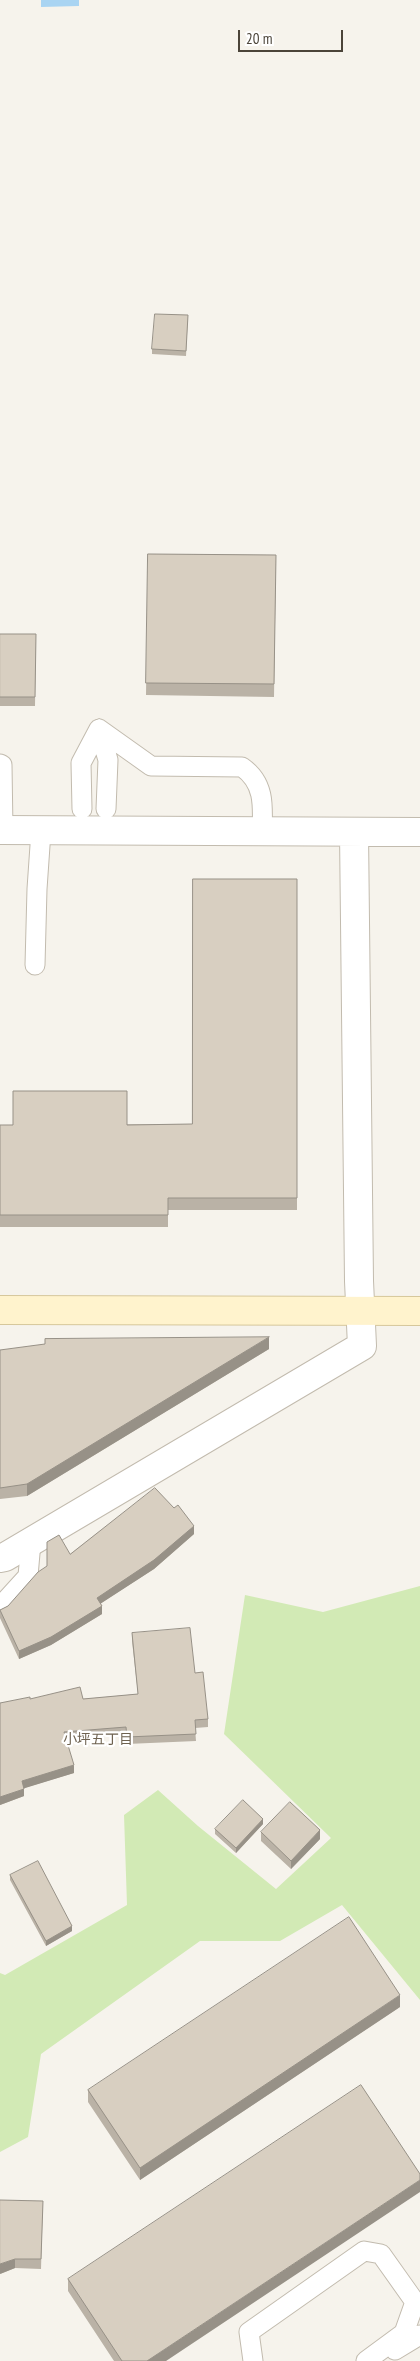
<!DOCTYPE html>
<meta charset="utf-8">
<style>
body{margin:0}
#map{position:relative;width:420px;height:2361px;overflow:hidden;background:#f6f3ec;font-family:"PT Sans Narrow",sans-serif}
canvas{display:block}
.scale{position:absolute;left:238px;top:30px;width:105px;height:22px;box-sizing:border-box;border:2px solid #4b4439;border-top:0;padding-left:6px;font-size:15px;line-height:18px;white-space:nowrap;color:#4b4439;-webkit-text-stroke:4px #fff;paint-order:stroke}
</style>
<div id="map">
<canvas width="420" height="2361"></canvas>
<div class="scale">20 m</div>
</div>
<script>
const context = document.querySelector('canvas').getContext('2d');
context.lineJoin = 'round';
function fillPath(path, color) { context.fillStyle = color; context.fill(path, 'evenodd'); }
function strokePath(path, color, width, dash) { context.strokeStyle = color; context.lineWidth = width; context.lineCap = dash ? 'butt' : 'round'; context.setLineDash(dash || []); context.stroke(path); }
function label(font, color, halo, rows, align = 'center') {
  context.font = font + ' "PT Sans Narrow","Noto Sans JP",sans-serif'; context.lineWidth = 4.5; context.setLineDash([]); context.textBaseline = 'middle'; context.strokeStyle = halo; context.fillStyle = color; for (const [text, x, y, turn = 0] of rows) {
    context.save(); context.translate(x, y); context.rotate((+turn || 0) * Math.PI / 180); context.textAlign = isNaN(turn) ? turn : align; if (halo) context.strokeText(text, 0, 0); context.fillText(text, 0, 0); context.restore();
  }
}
const green = new Path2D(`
 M 420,1586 L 420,2000 L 342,1905 L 280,1941 L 200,1941 L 41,2054 L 28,2137 L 0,2152 L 0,1973 L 5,1975 L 127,1905 L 124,1815 L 158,1790 L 198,1826 L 276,1889 L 331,1838 L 224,1734 L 245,1595 L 323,1612 Z`);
const water = new Path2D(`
 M 41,0 L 79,0 L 79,6 L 41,7 Z`);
const lane = new Path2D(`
 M 99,729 L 151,766 L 242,767 C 265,783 263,806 262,832
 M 99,729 L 108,760 L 106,809
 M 0,764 L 2,765 L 3,830
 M 82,809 L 81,763 L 99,729
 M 35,965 L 37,889 L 41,831
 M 0,1607 L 28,1576 L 31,1542
 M 395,2350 L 420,2335
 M 253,2361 L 249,2332 L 364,2251 L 381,2254 L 415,2302 L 404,2333 L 366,2361`);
const street = new Path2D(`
 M 0,830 L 420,832
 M 0,1558 L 5,1557 L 362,1346 L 359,1281 L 354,832`);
const secondary = new Path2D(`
 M 0,1310 L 420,1311`);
const wall = new Path2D(`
 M 188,315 L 186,356 L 152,354 L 152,349 Z
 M 148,554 L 276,555 L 274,697 L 146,695 Z
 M 0,634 L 36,634 L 35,706 L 0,706 Z
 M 297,879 L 297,1210 L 168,1210 L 168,1227 L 0,1227 L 0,1125 L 192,1124 Z
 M 269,1349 L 27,1496 L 0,1499 L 0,1350 Z
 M 194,1534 L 154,1569 L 101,1603 L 102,1614 L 51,1645 L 19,1659 L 0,1618 L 0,1610 L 8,1606 L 70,1554 Z
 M 132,1633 L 195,1673 L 208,1719 L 208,1727 L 195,1728 L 196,1741 L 127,1744 L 126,1735 L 67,1740 L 74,1773 L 24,1788 L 24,1796 L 0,1805 L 0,1703 L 30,1699 L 83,1699 L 138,1694 L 132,1641 Z
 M 263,1824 L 236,1853 L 215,1834 L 215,1829 Z
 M 261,1832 L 320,1839 L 291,1869 L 261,1841 Z
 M 10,1875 L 72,1931 L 46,1946 L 10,1880 Z
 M 400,2007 L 140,2180 L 88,2102 L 88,2090 Z
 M 43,2201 L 41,2269 L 15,2268 L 0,2274 Z
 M 68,2279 L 166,2361 L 114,2361 L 68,2291 Z`);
const shadedWall = new Path2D(`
 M 269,1337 L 269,1349 L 27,1496 L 27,1484 Z
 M 194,1526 L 194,1534 L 154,1569 L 97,1606 L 97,1598 Z
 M 102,1606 L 102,1614 L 51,1645 L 19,1659 L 19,1651 Z
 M 74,1765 L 74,1773 L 22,1789 L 22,1781 Z
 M 24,1789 L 24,1796 L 0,1805 L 0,1797 Z
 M 263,1819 L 263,1824 L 236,1853 L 236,1848 Z
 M 320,1830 L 320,1839 L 291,1869 L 291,1861 Z
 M 72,1926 L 72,1931 L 46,1946 L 46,1941 Z
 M 400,1995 L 400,2007 L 140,2180 L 140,2168 Z
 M 420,2180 L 420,2192 L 166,2361 L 147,2361 Z
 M 15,2259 L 15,2268 L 0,2274 L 0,2264 Z`);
const building = new Path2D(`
 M 155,314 L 188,315 L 186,351 L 152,349 Z
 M 148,554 L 276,555 L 274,684 L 146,683 Z
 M 0,634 L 36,634 L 35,697 L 0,697 Z
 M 193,879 L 297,879 L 297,1198 L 168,1198 L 168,1215 L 0,1215 L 0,1125 L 13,1125 L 13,1091 L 127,1091 L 127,1125 L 192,1124 Z
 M 269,1337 L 27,1484 L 0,1488 L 0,1350 L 45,1344 L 45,1339 Z
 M 155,1488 L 174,1508 L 178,1505 L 194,1526 L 154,1560 L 97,1598 L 102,1606 L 51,1637 L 19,1651 L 0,1610 L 8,1606 L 38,1572 L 47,1566 L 47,1542 L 59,1535 L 70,1554 Z
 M 190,1628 L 195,1673 L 203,1672 L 208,1719 L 195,1720 L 196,1734 L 127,1737 L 126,1727 L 64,1732 L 74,1765 L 22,1781 L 24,1789 L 0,1797 L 0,1703 L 30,1697 L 30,1699 L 80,1687 L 83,1699 L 138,1694 L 132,1633 Z
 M 243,1800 L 263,1819 L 236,1848 L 215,1829 Z
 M 290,1802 L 320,1830 L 291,1861 L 261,1832 Z
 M 38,1861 L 72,1926 L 46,1941 L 10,1875 Z
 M 349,1917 L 400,1995 L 140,2168 L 88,2090 Z
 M 361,2085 L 420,2174 L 420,2180 L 147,2361 L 122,2361 L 68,2279 Z
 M 0,2200 L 43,2201 L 41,2259 L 15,2259 L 0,2264 Z`);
const neighbourhoodNames = [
 ["小坪五丁目",98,1740]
];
fillPath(green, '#d2eab5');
fillPath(water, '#a9d4f2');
strokePath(lane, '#c2bbae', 21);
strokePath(street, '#c2bbae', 30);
strokePath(secondary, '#d6c79b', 30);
strokePath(lane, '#fff', 19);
strokePath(street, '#fff', 28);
strokePath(secondary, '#fff3cd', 28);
fillPath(wall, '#bab2a6');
fillPath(shadedWall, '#979187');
fillPath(building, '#d8cfc1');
strokePath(building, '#979187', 1);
label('14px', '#6e6250', '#fff', neighbourhoodNames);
</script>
